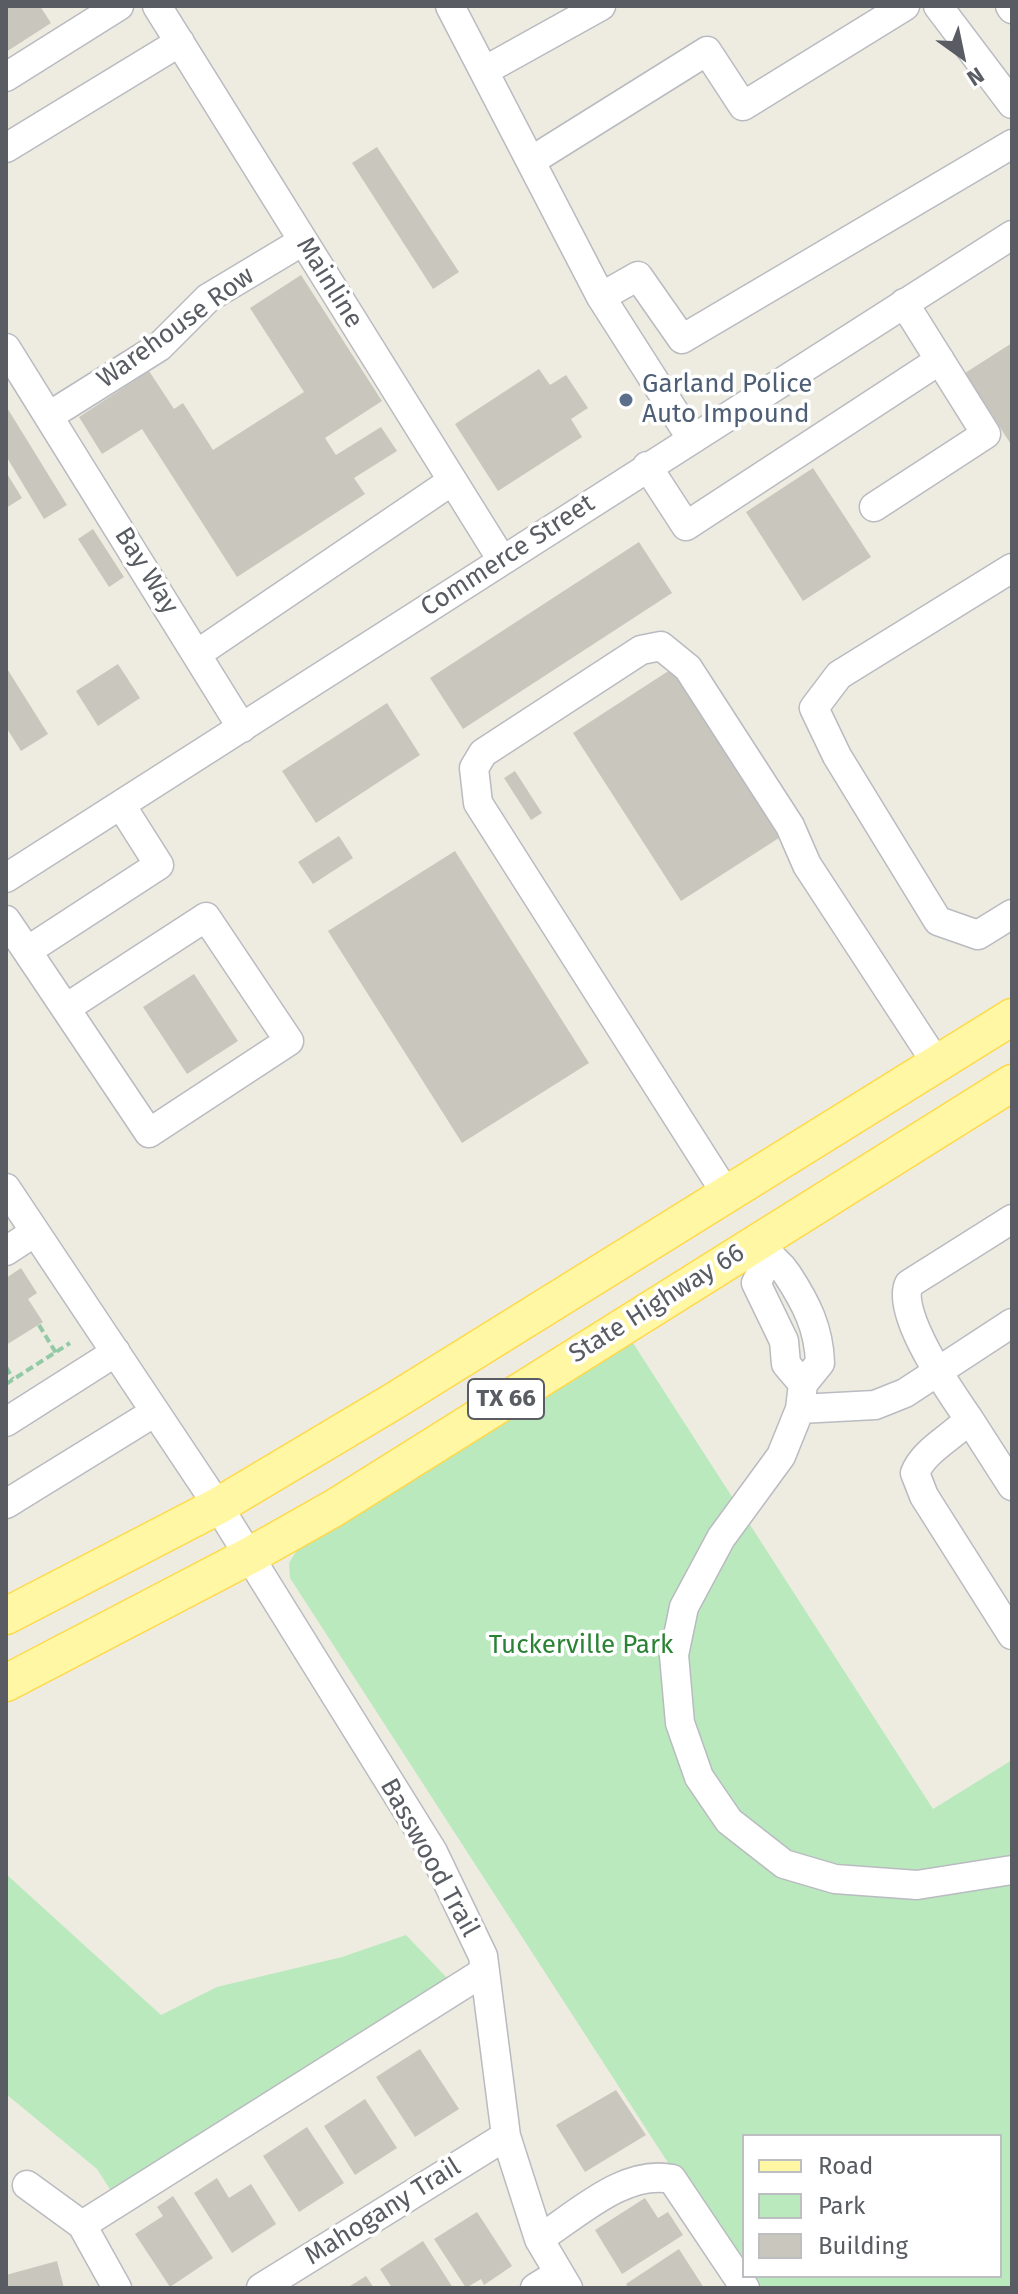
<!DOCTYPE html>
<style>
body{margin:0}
#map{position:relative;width:1018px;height:2294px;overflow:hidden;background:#eeece0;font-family:"Fira Sans",sans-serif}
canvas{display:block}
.frame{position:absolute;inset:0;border:8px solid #595d63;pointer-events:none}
.legend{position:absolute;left:742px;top:2134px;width:260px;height:144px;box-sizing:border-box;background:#fff;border:2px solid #bdbec1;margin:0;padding:10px 14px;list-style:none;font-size:24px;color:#595d63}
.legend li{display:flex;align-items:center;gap:16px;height:40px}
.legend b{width:40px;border:2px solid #bdbec1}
.north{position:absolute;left:922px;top:16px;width:80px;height:80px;-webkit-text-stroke:6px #fff;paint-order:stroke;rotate:147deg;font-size:22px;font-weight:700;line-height:32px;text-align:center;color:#595d63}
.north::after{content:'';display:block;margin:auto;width:28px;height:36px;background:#595d63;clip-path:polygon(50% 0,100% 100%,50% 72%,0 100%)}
</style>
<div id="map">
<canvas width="1018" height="2294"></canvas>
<div class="frame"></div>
<ul class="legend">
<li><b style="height:10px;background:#fff7a4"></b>Road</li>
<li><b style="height:22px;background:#bae9bd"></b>Park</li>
<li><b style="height:22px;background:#c9c6bd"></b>Building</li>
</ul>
<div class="north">N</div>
</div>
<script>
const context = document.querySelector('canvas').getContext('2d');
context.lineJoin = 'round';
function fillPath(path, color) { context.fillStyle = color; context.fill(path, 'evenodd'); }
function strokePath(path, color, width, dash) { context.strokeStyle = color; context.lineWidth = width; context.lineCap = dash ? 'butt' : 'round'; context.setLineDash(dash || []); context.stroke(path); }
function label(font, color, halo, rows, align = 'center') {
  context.font = font + ' "Fira Sans",sans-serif'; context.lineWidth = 7; context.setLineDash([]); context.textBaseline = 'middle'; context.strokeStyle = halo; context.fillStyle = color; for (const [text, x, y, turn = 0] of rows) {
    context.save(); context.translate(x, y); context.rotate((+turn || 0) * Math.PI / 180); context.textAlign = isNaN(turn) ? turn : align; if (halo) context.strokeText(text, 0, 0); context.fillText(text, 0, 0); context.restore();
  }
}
const green = new Path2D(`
 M 633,1343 L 933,1809 L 1012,1760 L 1012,2288 L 749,2288 L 290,1578 L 289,1563 L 299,1547 ZM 744,2136 L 1000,2136 L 1000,2276 L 744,2276 Z
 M 6,1874 L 161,2015 L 217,1987 L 342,1957 L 406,1935 L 449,1980 L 113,2194 L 97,2169 L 6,2094 Z`);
const building = new Path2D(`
 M 6,6 L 40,6 L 51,23 L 6,52 Z
 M 377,147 L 459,272 L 433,289 L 352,163 Z
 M 301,275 L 382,401 L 325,438 L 336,455 L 381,427 L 397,451 L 354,478 L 365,494 L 237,577 L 142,429 L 102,454 L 79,417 L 149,371 L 174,409 L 183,403 L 213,450 L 304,392 L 250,308 Z
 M 1012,343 L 1012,446 L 965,373 Z
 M 539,369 L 550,385 L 566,375 L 588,408 L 571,419 L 582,437 L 498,491 L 455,424 Z
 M 6,406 L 67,505 L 44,519 L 6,456 Z
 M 813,468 L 871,557 L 803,601 L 746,512 Z
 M 6,472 L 22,498 L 6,508 Z
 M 93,529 L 124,577 L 109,587 L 78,539 Z
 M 639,542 L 672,593 L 463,729 L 430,678 Z
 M 118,664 L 140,698 L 98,726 L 76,691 Z
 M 6,667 L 48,734 L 21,751 L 6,727 Z
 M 673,668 L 782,836 L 681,901 L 573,733 Z
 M 387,703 L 420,755 L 316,823 L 282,771 Z
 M 515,771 L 542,813 L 531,820 L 504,778 Z
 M 339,836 L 353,858 L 313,884 L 298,862 Z
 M 455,851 L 589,1063 L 462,1143 L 328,931 Z
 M 194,974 L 238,1041 L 187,1074 L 143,1007 Z
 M 21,1268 L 37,1293 L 28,1299 L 43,1322 L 6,1345 L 6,1278 Z
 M 420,2049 L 459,2109 L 415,2137 L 376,2077 Z
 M 616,2090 L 646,2135 L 585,2172 L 556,2125 Z
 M 365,2099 L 397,2148 L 355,2175 L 324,2126 Z
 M 307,2127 L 344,2183 L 299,2212 L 263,2156 Z
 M 217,2178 L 229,2198 L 251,2184 L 276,2224 L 232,2253 L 194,2193 Z
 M 173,2196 L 213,2258 L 170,2287 L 135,2234 L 163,2216 L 157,2207 Z
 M 645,2198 L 658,2218 L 668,2212 L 683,2235 L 622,2274 L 595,2230 Z
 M 477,2212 L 512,2266 L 484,2285 L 481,2279 L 466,2288 L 434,2239 Z
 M 423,2241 L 453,2288 L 392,2288 L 380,2269 Z
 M 679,2249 L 704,2288 L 628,2288 L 626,2284 Z
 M 57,2261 L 64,2288 L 7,2288 L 6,2275 Z
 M 366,2276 L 374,2288 L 347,2288 Z`);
const path = new Path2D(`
 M 39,1325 L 56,1353
 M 6,1367 L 13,1379
 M 6,1384 L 70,1343`);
const minor = new Path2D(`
 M 157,6 L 502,560
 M 450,6 L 601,297 L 691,438
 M 938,6 L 1012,104
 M 1010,6 L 1012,9
 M 484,71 L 601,6
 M 6,77 L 119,6
 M 6,148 L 180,42
 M 531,161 L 707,51 L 743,106 L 905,6
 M 601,297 L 638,276 L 682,339 L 1012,144
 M 6,348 L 242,728
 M 49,416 L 159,347 L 208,298 L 303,241
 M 647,466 L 686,526 L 940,360
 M 874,507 L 986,434 L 904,303
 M 1012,568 L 839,675 L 814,708 L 837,756 L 938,921 L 978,935 L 1012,914
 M 197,654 L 452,481
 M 6,878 L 1012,235
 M 6,920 L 27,951 L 159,865 L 121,805
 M 27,951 L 149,1133 L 289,1041 L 206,917 L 66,1008
 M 6,1188 L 218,1506 L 433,1852 L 483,1956 L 506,2136 L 539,2239 L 568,2288
 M 727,1195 L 478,803 L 474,768 L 483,753 L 641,650 L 661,646 L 688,668 L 790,826 L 807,865 L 937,1064
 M 1012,1219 L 909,1284 C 895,1313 951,1393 969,1419 C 953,1437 924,1450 915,1473 L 924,1496 L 1012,1635
 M 762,1238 C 770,1263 776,1257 787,1274 C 806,1303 819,1328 820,1363 L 803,1384 L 800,1409 L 875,1405 L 905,1393 L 1012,1323
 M 6,1251 L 35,1232
 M 769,1259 L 756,1283 L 784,1341 L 786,1364 L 803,1384
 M 800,1409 L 781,1456 L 721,1538 L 684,1607 L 674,1655 L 680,1723 L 699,1777 L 729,1821 L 784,1864 L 835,1879 L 917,1885 L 1012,1870
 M 969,1419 L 1012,1486
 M 6,1422 L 116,1352
 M 6,1504 L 155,1412
 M 27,2185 L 82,2225 L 117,2288
 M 82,2225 L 485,1971
 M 539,2239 C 577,2215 624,2169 672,2179 L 745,2288
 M 261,2288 L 506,2136
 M 535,2288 L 559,2273`);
const major = new Path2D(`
 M 6,1616 L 218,1506 L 394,1401 L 1012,1017
 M 6,1683 L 249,1556 L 334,1508 L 1012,1083`);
const markers = [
 [626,400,8,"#5c6f8a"]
];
const shields = [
 [506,1399,76]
];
const shieldNames = [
 ["TX 66",506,1399]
];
const streetNames = [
 ["Mainline",329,283,58],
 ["Warehouse Row",176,328,-36],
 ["Commerce Street",508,556,-33],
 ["Bay Way",146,571,58],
 ["State Highway 66",657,1304,-32],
 ["Basswood Trail",429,1858,61],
 ["Mahogany Trail",383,2212,-32]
];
const serviceNames = [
 ["Garland Police",642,385],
 ["Auto Impound",642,415]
];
const parkNames = [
 ["Tuckerville Park",581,1646]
];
fillPath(green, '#bae9bd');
fillPath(building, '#c9c6bd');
strokePath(minor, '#b9bbc1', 31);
strokePath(major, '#ffd948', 39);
strokePath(path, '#93caa6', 4, [8, 4]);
strokePath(minor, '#fff', 28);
strokePath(major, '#fff7a4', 36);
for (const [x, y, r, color] of markers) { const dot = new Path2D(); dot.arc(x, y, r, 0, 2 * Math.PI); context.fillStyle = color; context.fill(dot); strokePath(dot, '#fff', 3); }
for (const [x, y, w] of shields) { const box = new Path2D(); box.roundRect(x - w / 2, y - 20, w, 40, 6); context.fillStyle = '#fff'; context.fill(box); strokePath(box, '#595d63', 2); }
label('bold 24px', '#595d63', null, shieldNames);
label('26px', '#595d63', '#fff', streetNames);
label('26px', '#4e5e75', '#fff', serviceNames, 'left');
label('26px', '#2b8235', '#fff', parkNames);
</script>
